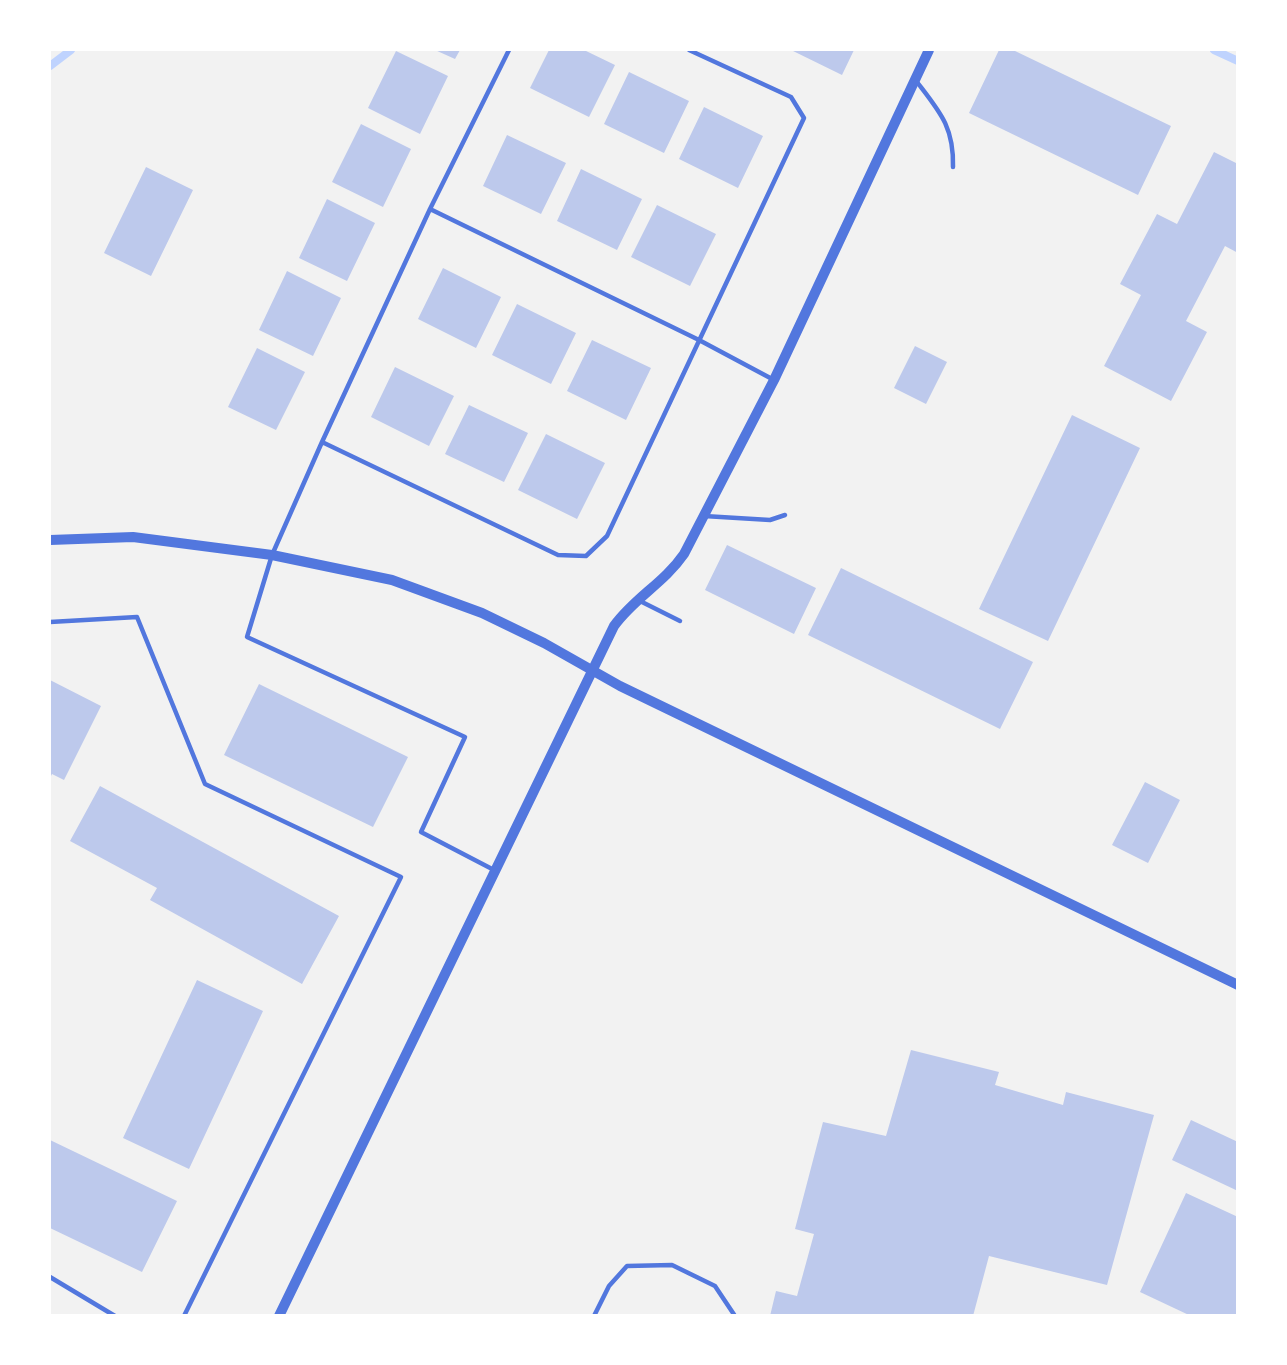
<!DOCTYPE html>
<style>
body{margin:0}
#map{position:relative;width:1287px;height:1365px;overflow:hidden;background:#f2f2f2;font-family:Bitter,serif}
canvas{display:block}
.frame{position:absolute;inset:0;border:51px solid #fff;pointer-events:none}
</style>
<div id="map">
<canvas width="1287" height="1365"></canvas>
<div class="frame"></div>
</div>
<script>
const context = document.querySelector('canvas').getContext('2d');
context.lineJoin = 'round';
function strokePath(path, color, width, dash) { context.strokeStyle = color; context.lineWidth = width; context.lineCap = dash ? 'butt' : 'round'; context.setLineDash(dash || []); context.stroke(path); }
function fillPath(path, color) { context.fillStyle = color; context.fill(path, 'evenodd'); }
const stream = new Path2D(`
 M 1214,50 L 1238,61
 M 50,66 L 71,50`);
const building = new Path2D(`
 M 435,50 L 460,50 L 455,59 Z
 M 549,50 L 584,50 L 615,65 L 589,117 L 530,88 Z
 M 791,50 L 854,50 L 842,75 Z
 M 999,50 L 1013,50 L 1171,126 L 1138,195 L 969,113 Z
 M 396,51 L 448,76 L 420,134 L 368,108 Z
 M 629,72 L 689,101 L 664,153 L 604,124 Z
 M 704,107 L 763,136 L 738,188 L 679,159 Z
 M 361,124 L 411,149 L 383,207 L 332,182 Z
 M 507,135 L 566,163 L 541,214 L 483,186 Z
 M 1214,152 L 1238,164 L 1238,253 L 1225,246 L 1186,321 L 1207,332 L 1171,401 L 1104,366 L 1141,295 L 1120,284 L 1157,214 L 1177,224 Z
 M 146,167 L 193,190 L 151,276 L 104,253 Z
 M 581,169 L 642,199 L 617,250 L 557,221 Z
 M 327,199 L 375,223 L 347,281 L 299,258 Z
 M 657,205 L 716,234 L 690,286 L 631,257 Z
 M 443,268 L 501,297 L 476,348 L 418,319 Z
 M 287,271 L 341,298 L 313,356 L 259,330 Z
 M 517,304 L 576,333 L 551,384 L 492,355 Z
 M 592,340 L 651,368 L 626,420 L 567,391 Z
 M 915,346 L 947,362 L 926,404 L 894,388 Z
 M 257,348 L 305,372 L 276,430 L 228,407 Z
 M 395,367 L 454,396 L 429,446 L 371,417 Z
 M 469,405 L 528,433 L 504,482 L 445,454 Z
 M 1072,415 L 1140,448 L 1048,641 L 979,609 Z
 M 546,434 L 605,463 L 577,519 L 518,490 Z
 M 727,545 L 816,588 L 794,634 L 705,590 Z
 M 841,568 L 1033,662 L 1000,729 L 808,635 Z
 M 50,680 L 101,706 L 64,780 L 52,774 L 50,778 Z
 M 259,684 L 408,757 L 373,827 L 224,755 Z
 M 1145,782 L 1180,800 L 1148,863 L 1112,845 Z
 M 100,786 L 339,916 L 302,984 L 150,900 L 157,888 L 70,841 Z
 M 197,980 L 263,1011 L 189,1169 L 123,1138 Z
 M 911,1050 L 999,1072 L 995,1085 L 1063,1105 L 1066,1092 L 1154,1115 L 1107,1285 L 989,1256 L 973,1316 L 770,1316 L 776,1291 L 797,1296 L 814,1234 L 795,1229 L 823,1122 L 886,1136 Z
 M 1191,1120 L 1238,1142 L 1238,1191 L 1172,1160 Z
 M 50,1140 L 177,1201 L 142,1272 L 50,1228 Z
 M 1186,1193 L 1238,1217 L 1238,1316 L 1191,1316 L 1140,1292 Z`);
const service = new Path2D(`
 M 917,82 C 940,112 954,127 953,167
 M 430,209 L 699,340 L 774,380
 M 322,442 L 558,555 L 586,556 L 607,536 L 804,118 L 791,97 L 689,50
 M 704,516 L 770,520 L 785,515
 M 640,601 L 680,621
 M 50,622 L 137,617 L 205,784 L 401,877 L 184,1316
 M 494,870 L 421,832 L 465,737 L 247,637 L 272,555 L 322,442 L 430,209 L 509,50
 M 50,1277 L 115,1316
 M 594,1316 L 609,1286 L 627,1266 L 672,1265 L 715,1286 L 735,1316`);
const tertiary = new Path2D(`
 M 50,540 L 133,537 L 272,555 L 392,580 L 482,613 L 544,643 L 620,686 L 1238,985
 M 279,1316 L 614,626 C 634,598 664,583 684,554 L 774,380 L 929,50`);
strokePath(stream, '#bfd3fe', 8);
fillPath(building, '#bdc9ec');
strokePath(service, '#5277de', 4.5);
strokePath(tertiary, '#5277de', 10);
</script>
